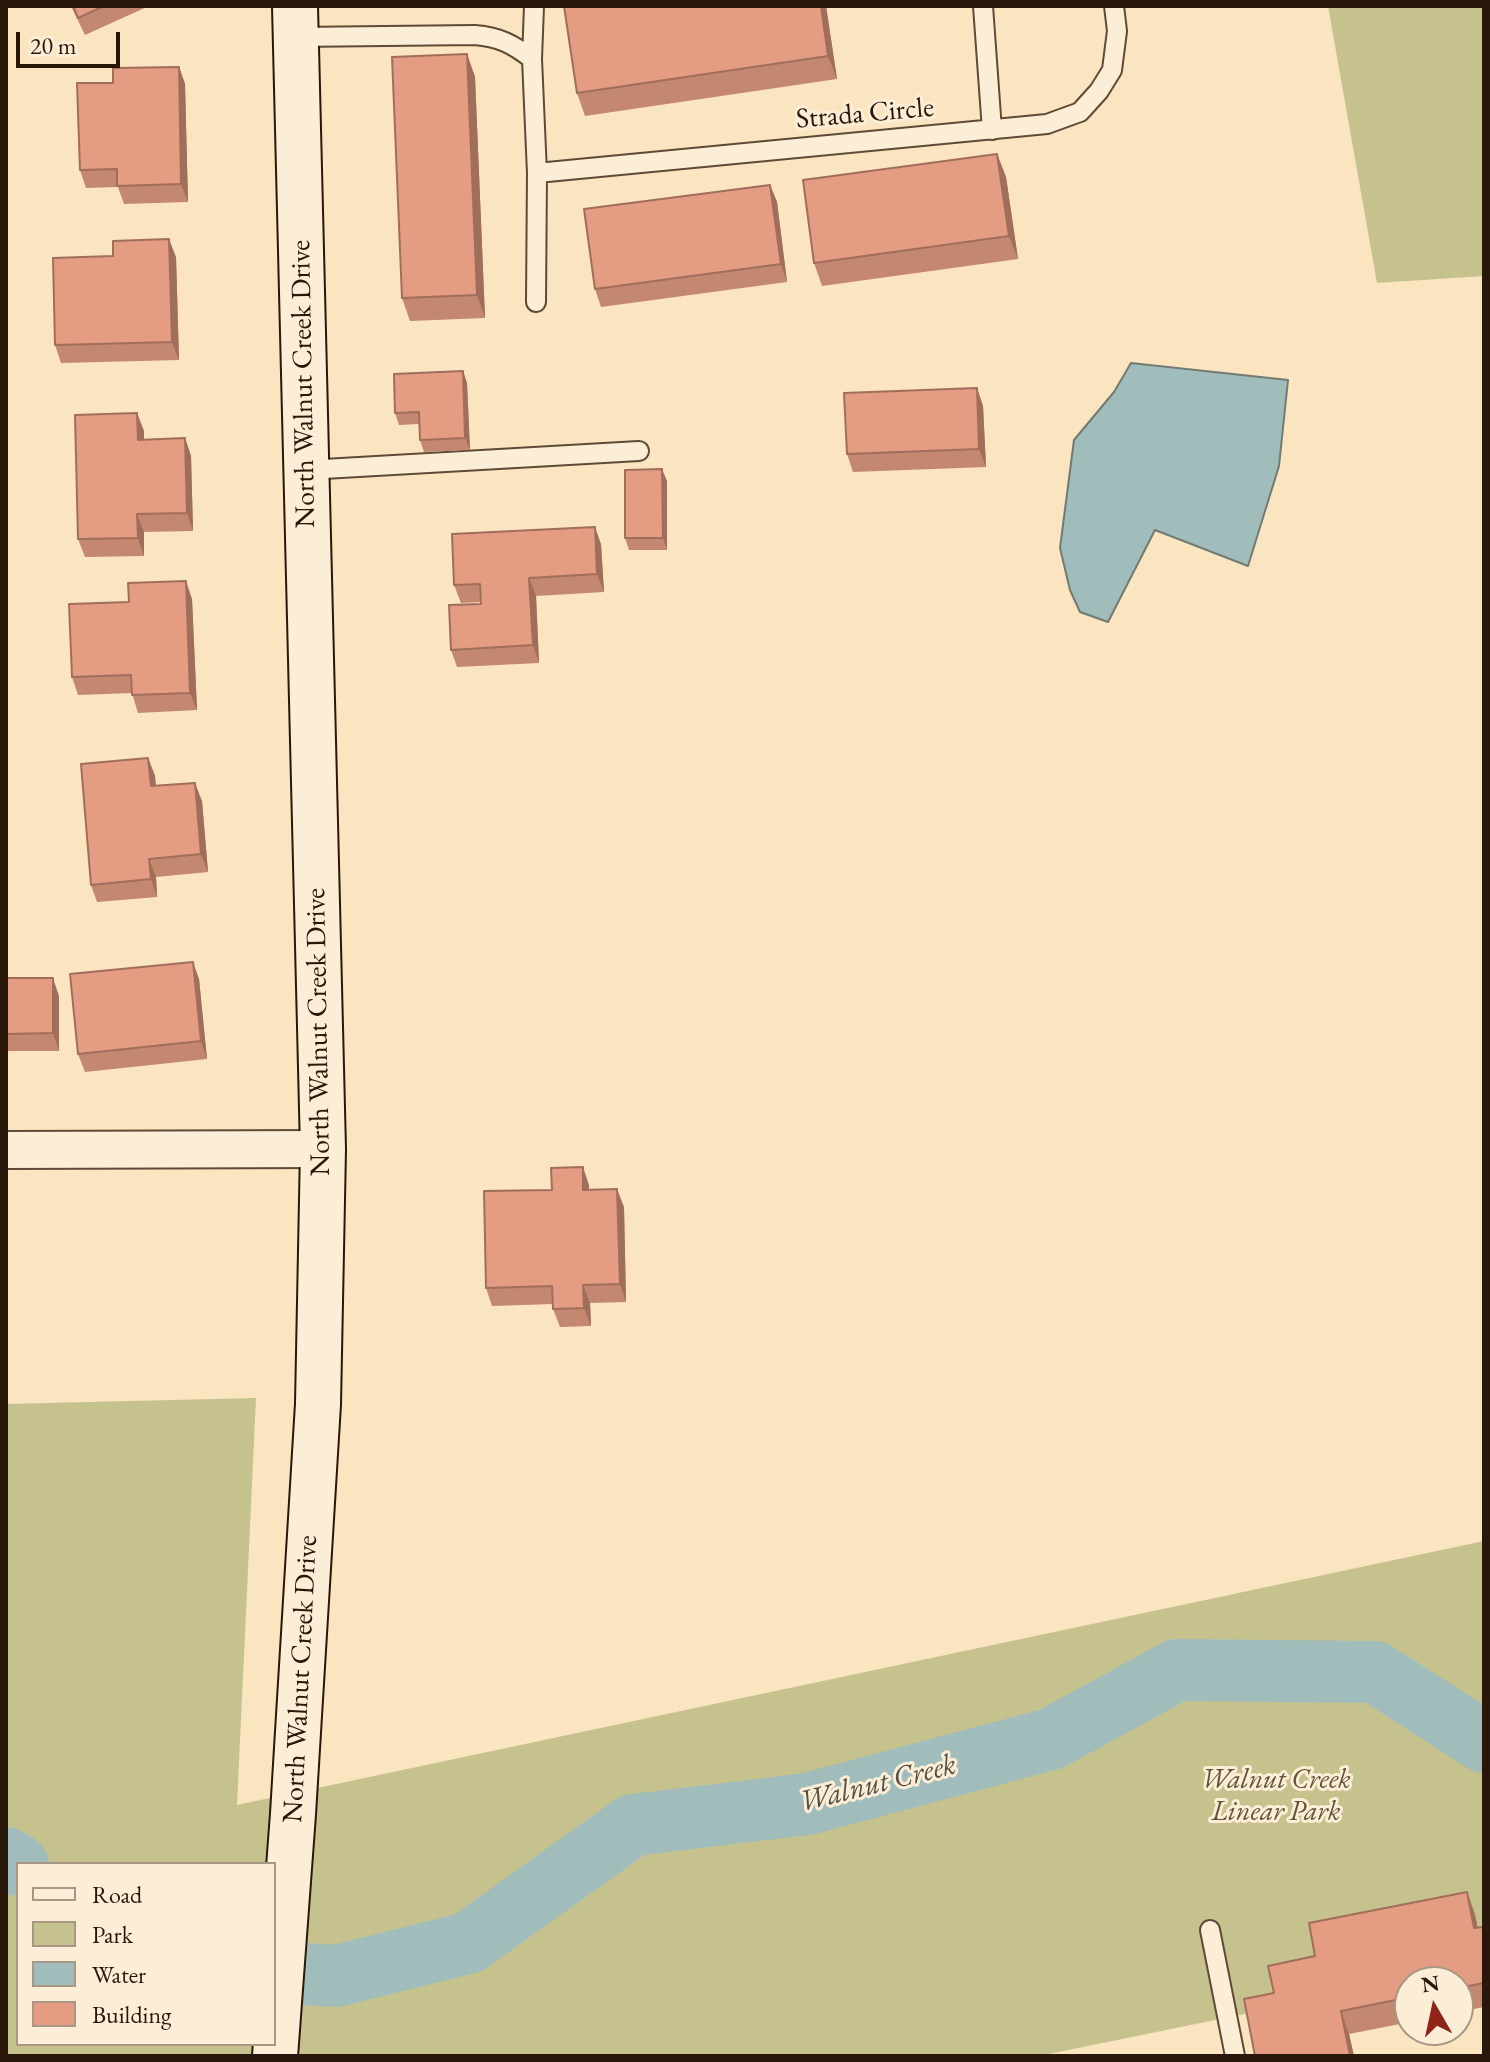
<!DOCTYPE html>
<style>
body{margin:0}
#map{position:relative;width:1490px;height:2062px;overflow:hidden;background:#fbe4c0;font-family:"EB Garamond",serif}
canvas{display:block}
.frame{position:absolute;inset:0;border:8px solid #291709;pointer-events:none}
.legend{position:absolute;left:16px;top:1862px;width:260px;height:184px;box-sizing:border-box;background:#fcedd6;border:2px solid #a89784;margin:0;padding:10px 14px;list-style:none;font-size:24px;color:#291709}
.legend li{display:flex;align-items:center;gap:16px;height:40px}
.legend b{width:40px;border:2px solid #a89784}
.north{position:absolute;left:1394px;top:1966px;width:80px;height:80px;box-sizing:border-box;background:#fcedd6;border:2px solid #a89784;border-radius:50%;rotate:351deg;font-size:22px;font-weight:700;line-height:32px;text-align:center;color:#291709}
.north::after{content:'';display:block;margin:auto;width:28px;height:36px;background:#8f2418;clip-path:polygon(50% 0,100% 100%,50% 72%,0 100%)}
.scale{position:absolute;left:16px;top:32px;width:104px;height:36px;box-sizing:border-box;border:4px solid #291709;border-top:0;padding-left:10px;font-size:24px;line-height:28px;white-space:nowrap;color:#291709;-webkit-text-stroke:6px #fcedd6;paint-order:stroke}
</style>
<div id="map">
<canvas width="1490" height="2062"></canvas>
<div class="frame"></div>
<ul class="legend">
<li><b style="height:10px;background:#fcedd6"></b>Road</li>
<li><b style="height:22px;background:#c5c28e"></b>Park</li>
<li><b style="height:22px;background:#a1bdbb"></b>Water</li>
<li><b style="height:22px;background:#e49d82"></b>Building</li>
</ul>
<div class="north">N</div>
<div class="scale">20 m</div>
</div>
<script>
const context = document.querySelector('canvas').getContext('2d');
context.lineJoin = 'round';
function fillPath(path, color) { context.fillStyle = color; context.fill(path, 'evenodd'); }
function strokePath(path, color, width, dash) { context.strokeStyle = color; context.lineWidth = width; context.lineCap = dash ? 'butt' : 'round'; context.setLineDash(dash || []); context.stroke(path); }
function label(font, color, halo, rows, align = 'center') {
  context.font = font + ' "EB Garamond",serif'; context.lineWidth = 6; context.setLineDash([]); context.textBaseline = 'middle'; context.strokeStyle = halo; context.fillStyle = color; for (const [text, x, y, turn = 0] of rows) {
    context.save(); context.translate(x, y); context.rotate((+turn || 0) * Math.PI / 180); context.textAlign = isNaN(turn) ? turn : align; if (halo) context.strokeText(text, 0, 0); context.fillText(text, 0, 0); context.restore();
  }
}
const green = new Path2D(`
 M 1328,6 L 1484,6 L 1484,276 L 1377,283 Z
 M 256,1398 L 237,1805 L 1484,1541 L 1484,1965 L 1039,2056 L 6,2056 L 6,1404 ZM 18,1864 L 274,1864 L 274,2044 L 18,2044 Z`);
const water = new Path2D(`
 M 1131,363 L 1288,380 L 1279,466 L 1248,566 L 1155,530 L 1108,622 L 1080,612 L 1070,590 L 1060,548 L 1074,440 L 1114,392 Z`);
const river = new Path2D(`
 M 6,1858 L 18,1865
 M 274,1972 L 336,1976 L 468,1943 L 633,1825 L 807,1804 L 1051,1739 L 1177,1670 L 1375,1672 L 1484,1742`);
const lane = new Path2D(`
 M 534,6 L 532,59 L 537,173 L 536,302
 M 983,6 L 992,130
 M 295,37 L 475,35 C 499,37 513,44 532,59
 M 537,173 L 1047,124 L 1080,112 L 1099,91 L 1112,70 L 1117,31 L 1114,6
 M 306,470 L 639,451
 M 1210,1930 L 1235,2056`);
const street = new Path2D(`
 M 6,1150 L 323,1149`);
const secondary = new Path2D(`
 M 275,2056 L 293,1814 L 318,1404 L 323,1149 L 295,6`);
const wall = new Path2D(`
 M 71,6 L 149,6 L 85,35 Z
 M 564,6 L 826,6 L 837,79 L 585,116 L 577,93 Z
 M 467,54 L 475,77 L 485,318 L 410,321 L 402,298 Z
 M 179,67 L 185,84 L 188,202 L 124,204 L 118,187 L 86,188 L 80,170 L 113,83 Z
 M 997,154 L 1006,177 L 1018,259 L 822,286 L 814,263 Z
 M 770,185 L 777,202 L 787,282 L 601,307 L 595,289 Z
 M 176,257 L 179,360 L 61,363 L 55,345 Z
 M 463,371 L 467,383 L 470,450 L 424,452 L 420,440 L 419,424 L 399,425 L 395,413 Z
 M 977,388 L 983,406 L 986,467 L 853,472 L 847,454 Z
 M 144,431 L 144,439 L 185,438 L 191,456 L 193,531 L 144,532 L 144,556 L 85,557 L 78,539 Z
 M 667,481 L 667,550 L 629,550 L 625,538 Z
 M 601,544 L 604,592 L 536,596 L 539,663 L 457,667 L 451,650 L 481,604 L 481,602 L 461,603 L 454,585 Z
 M 192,599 L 197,710 L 138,713 L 132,693 L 78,695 L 72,677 Z
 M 148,758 L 155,776 L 156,786 L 202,801 L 208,872 L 156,877 L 157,897 L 97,902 L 91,885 Z
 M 6,978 L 59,996 L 59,1051 L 6,1051 Z
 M 199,979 L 207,1059 L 85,1072 L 78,1054 Z
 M 589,1185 L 589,1190 L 624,1207 L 626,1302 L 590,1303 L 591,1326 L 560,1327 L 553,1309 L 553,1304 L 492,1306 L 486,1288 L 552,1190 Z
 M 1467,1892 L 1475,1915 L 1478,1928 L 1484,1927 L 1484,2007 L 1458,2012 L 1458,1982 L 1410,1982 L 1410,2022 L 1349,2034 L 1354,2056 L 1255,2056 L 1274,1993 L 1315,1956 Z`);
const shadedWall = new Path2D(`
 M 821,6 L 826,6 L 837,79 L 828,56 Z
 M 467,54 L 475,77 L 485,318 L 477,295 Z
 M 179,67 L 185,84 L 188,202 L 181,184 Z
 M 997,154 L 1006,177 L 1018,259 L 1009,236 Z
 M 770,185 L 777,202 L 787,282 L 781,264 Z
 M 169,239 L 176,257 L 179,360 L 172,342 Z
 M 463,371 L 467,383 L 470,450 L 465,438 Z
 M 977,388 L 983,406 L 986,467 L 979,449 Z
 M 137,413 L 144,431 L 144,457 L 138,440 Z
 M 185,438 L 191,456 L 193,531 L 187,513 Z
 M 662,469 L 667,481 L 667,550 L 663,538 Z
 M 137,514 L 144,532 L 144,556 L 138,538 Z
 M 595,527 L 601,544 L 604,592 L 597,574 Z
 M 529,578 L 536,596 L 539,663 L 533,645 Z
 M 186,581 L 192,599 L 197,710 L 190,693 Z
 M 148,758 L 155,776 L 157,804 L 151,786 Z
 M 195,783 L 202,801 L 208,872 L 201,854 Z
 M 149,859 L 156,877 L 157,897 L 151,879 Z
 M 193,962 L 199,979 L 207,1059 L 201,1041 Z
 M 53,978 L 59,996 L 59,1051 L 53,1033 Z
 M 583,1167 L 589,1185 L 589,1208 L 583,1190 Z
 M 617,1189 L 624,1207 L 626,1302 L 620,1284 Z
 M 583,1285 L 590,1303 L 591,1326 L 584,1308 Z
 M 1467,1892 L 1475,1915 L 1482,1951 L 1474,1928 Z
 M 1341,2011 L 1349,2034 L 1354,2056 L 1350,2056 Z`);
const building = new Path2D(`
 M 73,6 L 104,6 L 78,18 Z
 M 564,6 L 821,6 L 828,56 L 577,93 Z
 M 467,54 L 477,295 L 402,298 L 392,57 Z
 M 179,67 L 181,184 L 117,186 L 117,169 L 80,170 L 77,83 L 113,83 L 113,68 Z
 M 997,154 L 1009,236 L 814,263 L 803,180 Z
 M 770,185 L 781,264 L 595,289 L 584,209 Z
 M 169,239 L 172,342 L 55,345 L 53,258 L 113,256 L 113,241 Z
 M 463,371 L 465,438 L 420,440 L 419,412 L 395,413 L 394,374 Z
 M 977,388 L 979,449 L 847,454 L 844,393 Z
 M 137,413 L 138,440 L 185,438 L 187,513 L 137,514 L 138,538 L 78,539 L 75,415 Z
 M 662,469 L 663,538 L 625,538 L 625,470 Z
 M 595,527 L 597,574 L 529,578 L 533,645 L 451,650 L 449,605 L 481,604 L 480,584 L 454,585 L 452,534 Z
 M 186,581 L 190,693 L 132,695 L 131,675 L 72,677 L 69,604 L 129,602 L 128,583 Z
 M 148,758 L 151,786 L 195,783 L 201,854 L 149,859 L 151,879 L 91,885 L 81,764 Z
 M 193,962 L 201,1041 L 78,1054 L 70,974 Z
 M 6,978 L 53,978 L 53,1033 L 6,1034 Z
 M 583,1167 L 583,1190 L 617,1189 L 620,1284 L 583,1285 L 584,1308 L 553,1309 L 552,1286 L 486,1288 L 484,1191 L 552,1190 L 551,1168 Z
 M 1467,1892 L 1474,1928 L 1484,1927 L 1484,1983 L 1458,1988 L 1458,1982 L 1410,1982 L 1410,1997 L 1341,2011 L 1350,2056 L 1255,2056 L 1244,1999 L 1274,1993 L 1268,1966 L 1315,1956 L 1309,1923 Z`);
const streetNames = [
 ["Strada Circle",865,114,-5],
 ["North Walnut Creek Drive",304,384,-91],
 ["North Walnut Creek Drive",319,1032,-91],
 ["North Walnut Creek Drive",301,1679,-87]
];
const parkNames = [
 ["Walnut Creek",1276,1780],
 ["Linear Park",1276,1812]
];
const waterNames = [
 ["Walnut Creek",878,1784,-14]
];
fillPath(green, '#c5c28e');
fillPath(water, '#a1bdbb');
strokePath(water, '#717b74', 2);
strokePath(river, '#a1bdbb', 62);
strokePath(lane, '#5e4a37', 22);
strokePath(street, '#5e4a37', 40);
strokePath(secondary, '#291709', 48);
strokePath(lane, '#fcedd6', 18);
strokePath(street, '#fcedd6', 36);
strokePath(secondary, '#fcedd6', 44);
fillPath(wall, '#c48770');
fillPath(shadedWall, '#a06e5b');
fillPath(building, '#e49d82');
strokePath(building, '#a06e5b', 2);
label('28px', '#291709', '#fcedd6', streetNames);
label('italic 28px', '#605338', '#fcedd6', parkNames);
label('italic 30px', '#535147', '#fcedd6', waterNames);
</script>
